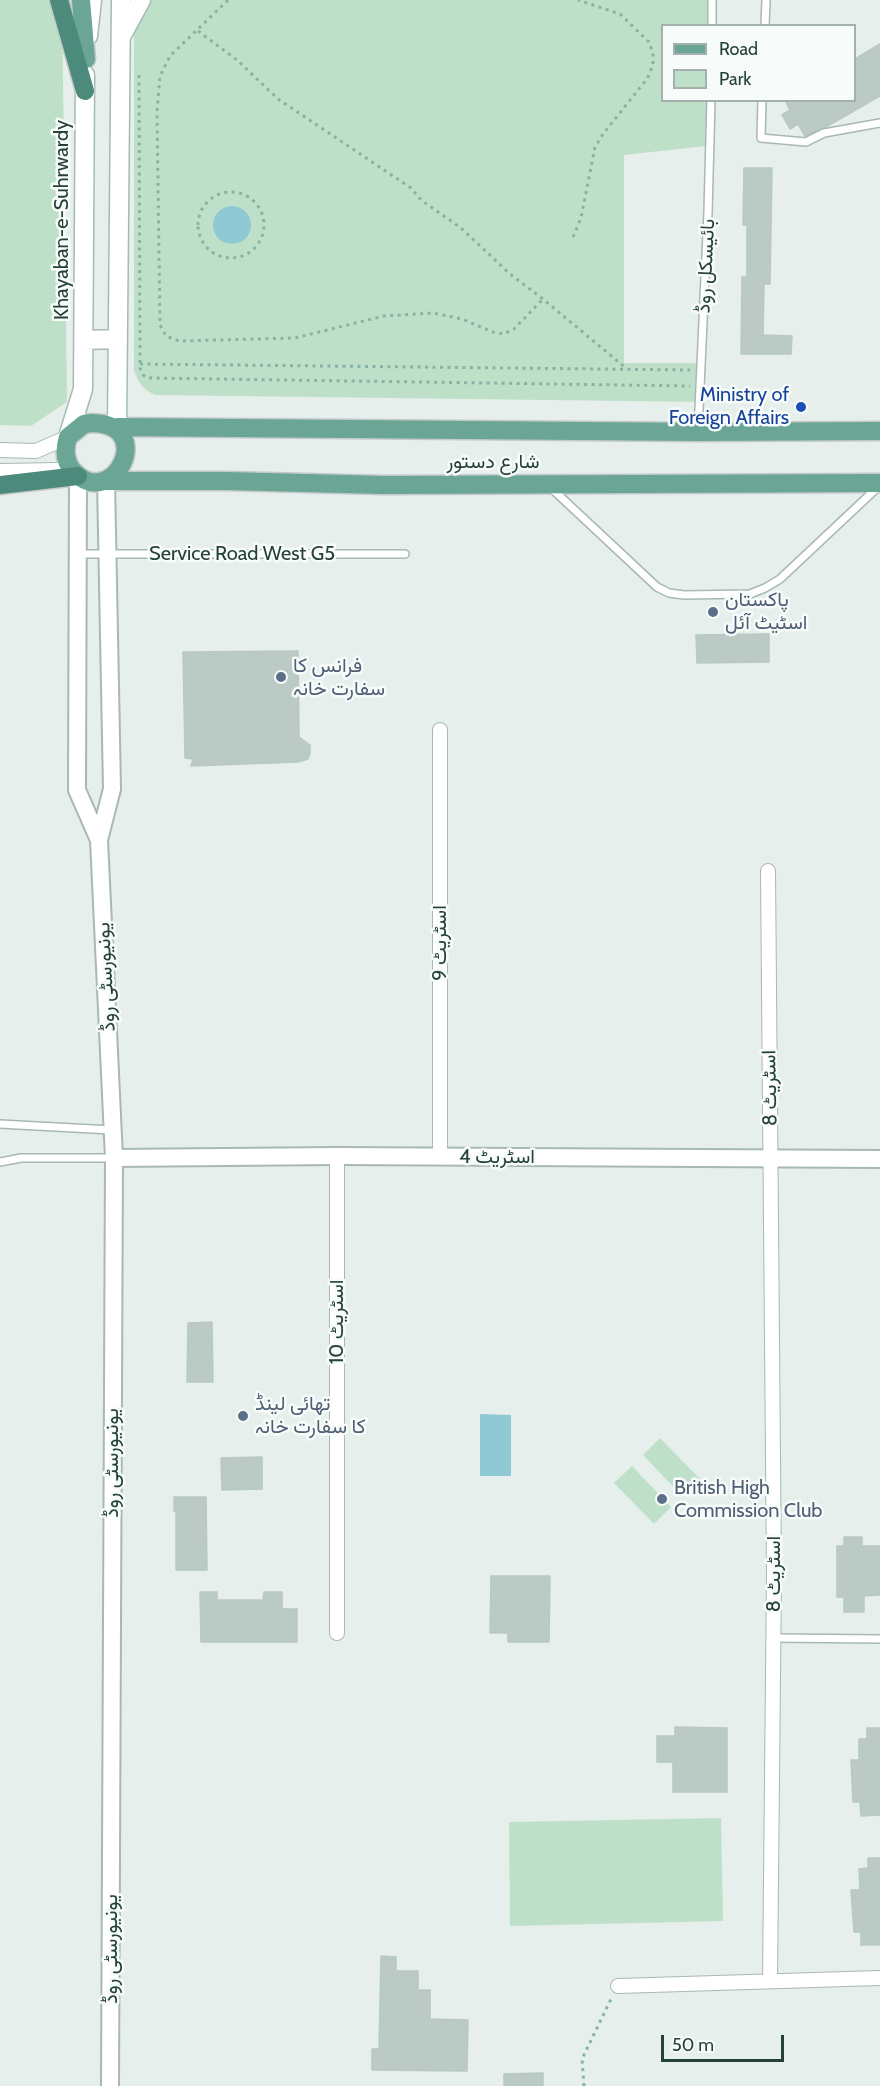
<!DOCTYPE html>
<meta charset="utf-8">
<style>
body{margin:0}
#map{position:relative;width:880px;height:2086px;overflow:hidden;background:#e6efeb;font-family:Cabin,sans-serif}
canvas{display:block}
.legend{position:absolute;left:661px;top:24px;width:195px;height:78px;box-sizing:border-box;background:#f7fbf9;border:2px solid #a3b1ad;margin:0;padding:8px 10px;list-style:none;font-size:18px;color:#24423a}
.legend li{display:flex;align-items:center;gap:12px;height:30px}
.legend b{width:30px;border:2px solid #a3b1ad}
.scale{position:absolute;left:661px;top:2035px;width:123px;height:27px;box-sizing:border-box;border:3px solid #24423a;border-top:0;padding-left:8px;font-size:18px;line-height:21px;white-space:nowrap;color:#24423a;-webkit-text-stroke:4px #f7fbf9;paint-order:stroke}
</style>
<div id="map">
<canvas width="880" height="2086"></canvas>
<ul class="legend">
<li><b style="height:8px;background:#6aa596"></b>Road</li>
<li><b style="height:16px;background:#bfe0c8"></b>Park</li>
</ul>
<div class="scale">50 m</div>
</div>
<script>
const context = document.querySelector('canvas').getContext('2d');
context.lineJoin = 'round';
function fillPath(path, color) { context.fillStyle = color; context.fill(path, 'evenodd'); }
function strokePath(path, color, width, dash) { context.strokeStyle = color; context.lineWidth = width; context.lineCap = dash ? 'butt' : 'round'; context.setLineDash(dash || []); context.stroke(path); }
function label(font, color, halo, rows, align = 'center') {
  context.font = font + ' Cabin,Vazirmatn,sans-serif'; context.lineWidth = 5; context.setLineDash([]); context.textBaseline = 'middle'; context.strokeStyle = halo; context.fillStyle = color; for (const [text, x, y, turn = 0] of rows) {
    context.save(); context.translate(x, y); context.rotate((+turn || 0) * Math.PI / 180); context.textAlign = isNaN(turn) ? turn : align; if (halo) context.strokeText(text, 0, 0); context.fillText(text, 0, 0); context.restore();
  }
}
const green = new Path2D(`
 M 0,0 L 62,0 L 67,402 L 31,426 L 0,425 Z
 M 134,0 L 710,0 L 711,25 L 662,26 L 662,100 L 713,101 L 715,145 L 624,155 L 624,363 L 705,363 L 704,402 L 155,395 C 143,389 138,383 134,370 Z
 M 660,1438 L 700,1479 L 682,1496 L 643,1455 Z
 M 632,1466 L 671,1507 L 654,1524 L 614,1483 Z
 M 721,1818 L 723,1921 L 510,1926 L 509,1822 Z`);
const water = new Path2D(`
 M213 225a19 19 0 1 1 38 0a19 19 0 1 1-38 0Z
 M 480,1414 L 511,1415 L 511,1476 L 480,1476 Z`);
const building = new Path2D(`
 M 880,44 L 880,96 L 826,127 L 805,136 L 798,124 L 790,129 L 782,115 L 790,110 L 785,100 L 855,100 L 855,59 Z
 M 744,168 L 772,168 L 770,284 L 764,284 L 763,335 L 792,336 L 791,354 L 741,354 L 742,277 L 747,277 L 747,225 L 743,225 Z
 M 769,634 L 769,662 L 697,663 L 696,635 Z
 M 298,651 L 299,737 L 310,745 L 310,753 L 308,759 L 298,762 L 191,766 L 193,759 L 185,758 L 183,652 Z
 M 212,1322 L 213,1382 L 187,1382 L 188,1323 Z
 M 262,1457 L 262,1489 L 222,1490 L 221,1458 Z
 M 174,1497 L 206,1497 L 207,1570 L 176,1570 L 176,1511 L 174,1511 Z
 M 844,1537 L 862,1537 L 862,1546 L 880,1546 L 880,1595 L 864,1596 L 864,1612 L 844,1612 L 844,1597 L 837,1597 L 837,1546 L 844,1546 Z
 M 491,1576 L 550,1576 L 549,1642 L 508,1642 L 508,1633 L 490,1633 Z
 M 200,1592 L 217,1592 L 217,1600 L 263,1600 L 264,1592 L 282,1592 L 282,1609 L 297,1609 L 297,1642 L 201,1642 Z
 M 675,1727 L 727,1728 L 727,1792 L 673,1792 L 673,1762 L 657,1762 L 657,1736 L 675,1736 Z
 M 867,1728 L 880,1728 L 880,1815 L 861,1816 L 860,1802 L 853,1802 L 851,1760 L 859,1760 L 859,1739 L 867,1739 Z
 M 868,1858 L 880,1858 L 880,1945 L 861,1945 L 861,1932 L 854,1932 L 851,1890 L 860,1890 L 859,1869 L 868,1868 Z
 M 381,1956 L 396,1957 L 396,1971 L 418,1971 L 418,1990 L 430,1990 L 430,2019 L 468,2020 L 467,2071 L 372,2070 L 372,2049 L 379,2049 Z
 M 543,2073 L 543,2086 L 504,2086 L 504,2074 Z`);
const path = new Path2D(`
 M 228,0 L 170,56 L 160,76 L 157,112 L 160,325 L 166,336 L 179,341 L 295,338 L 384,316 L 433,313 L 462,319 L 493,332 L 504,334 L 514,329 L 543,299
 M 198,31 L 237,60 L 278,99 L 411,188 L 421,200 L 461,228 L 510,274 L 543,299 L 627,369
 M 139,75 L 140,368 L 143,375 L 149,378 L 690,386
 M198 225a33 33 0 1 1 66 0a33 33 0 1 1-66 0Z
 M 573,237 L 581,218 L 595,147 L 603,134 L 647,79 L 653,65 L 653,53 L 649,42 L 620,14 L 578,0
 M 140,364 L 690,370
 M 584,2086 L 582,2059 L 611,1999`);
const service = new Path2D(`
 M 712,26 L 712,0
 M 765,26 L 766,0
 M 762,100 L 761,138 L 806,142 L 824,133 L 880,123
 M 698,431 L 708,212 L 711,100
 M 550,487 L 657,587 L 669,593 L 684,595 L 750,594 L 765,588 L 780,579 L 878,487
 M 78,554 L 405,554
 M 0,1124 L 111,1130
 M 0,1162 L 21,1158 L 114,1158
 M 773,1638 L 880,1639`);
const minor = new Path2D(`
 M 0,450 L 36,451 L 68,437
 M 0,471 L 57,470
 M 440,730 L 440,1157
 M 768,871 L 774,1574 L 770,1981
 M 337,1633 L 337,1156
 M 618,1986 L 880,1978`);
const tertiary = new Path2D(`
 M 78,476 L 77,790 L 99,840
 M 106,481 L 112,789 L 99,840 L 114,1158 L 110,2086
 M 114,1158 L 337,1156 L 880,1159`);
const secondary = new Path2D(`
 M 122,35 L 141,0
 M 88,36 L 92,0
 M 84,340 L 118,339
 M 117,427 L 121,0
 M 68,437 L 83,389 L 85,75`);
const primary = new Path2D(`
 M 81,0 L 86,59
 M 92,423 C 158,424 113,512 74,472 C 64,462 64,450 68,437 L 84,424 Z
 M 117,427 L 698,432 L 880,431
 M 106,481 L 226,481 L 384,485 L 880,483`);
const trunk = new Path2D(`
 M 59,0 L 85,91
 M 0,485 L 78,476`);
const markers = [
 [801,407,6,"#1a4fb4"],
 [713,612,6,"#5c6f8a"],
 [281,677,6,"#5c6f8a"],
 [243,1416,6,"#5c6f8a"],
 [662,1499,6,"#5c6f8a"]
];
const streetNames = [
 ["Khayaban-e-Suhrwardy",62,220,-90],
 ["بائیسکل روڈ",706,266,-87],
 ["شارع دستور",493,462],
 ["Service Road West G5",242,554],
 ["اسٹریٹ 9",440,943,-90],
 ["یونیورسٹی روڈ",106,977,-93],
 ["اسٹریٹ 8",770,1088,-91],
 ["اسٹریٹ 4",497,1157],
 ["اسٹریٹ 10",337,1322,-90],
 ["یونیورسٹی روڈ",112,1463,-90],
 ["اسٹریٹ 8",774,1574,-90],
 ["یونیورسٹی روڈ",111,1949,-90]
];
const transitNames = [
 ["Ministry of",789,395],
 ["Foreign Affairs",789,418]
];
const serviceNames = [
 ["پاکستان",725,600],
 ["اسٹیٹ آئل",725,623],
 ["فرانس کا",293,666],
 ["سفارت خانہ",293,689],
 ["تھائی لینڈ",255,1404],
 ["کا سفارت خانہ",255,1427],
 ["British High",674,1488],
 ["Commission Club",674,1511]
];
fillPath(green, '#bfe0c8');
fillPath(water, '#8ec9d4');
fillPath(building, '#bbcac4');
strokePath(building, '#b8c9c2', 1.5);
strokePath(service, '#a8b8b2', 10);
strokePath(minor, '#a8b8b2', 16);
strokePath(tertiary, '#a8b8b2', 20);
strokePath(secondary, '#a4bbb3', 21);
strokePath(primary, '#c2cac8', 21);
strokePath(trunk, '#c2cac8', 21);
strokePath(path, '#86b3a5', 3, [3, 4.5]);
strokePath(service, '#fff', 7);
strokePath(minor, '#fff', 14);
strokePath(tertiary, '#fff', 16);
strokePath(secondary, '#fff', 18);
strokePath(primary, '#6aa596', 18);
strokePath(trunk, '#4c8a7c', 18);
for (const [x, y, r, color] of markers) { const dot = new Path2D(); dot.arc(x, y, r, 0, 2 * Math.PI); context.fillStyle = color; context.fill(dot); strokePath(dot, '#f7fbf9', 2); }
label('20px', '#24423a', '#f7fbf9', streetNames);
label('20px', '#164399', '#f7fbf9', transitNames, 'right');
label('20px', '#4e5e75', '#f7fbf9', serviceNames, 'left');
</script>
